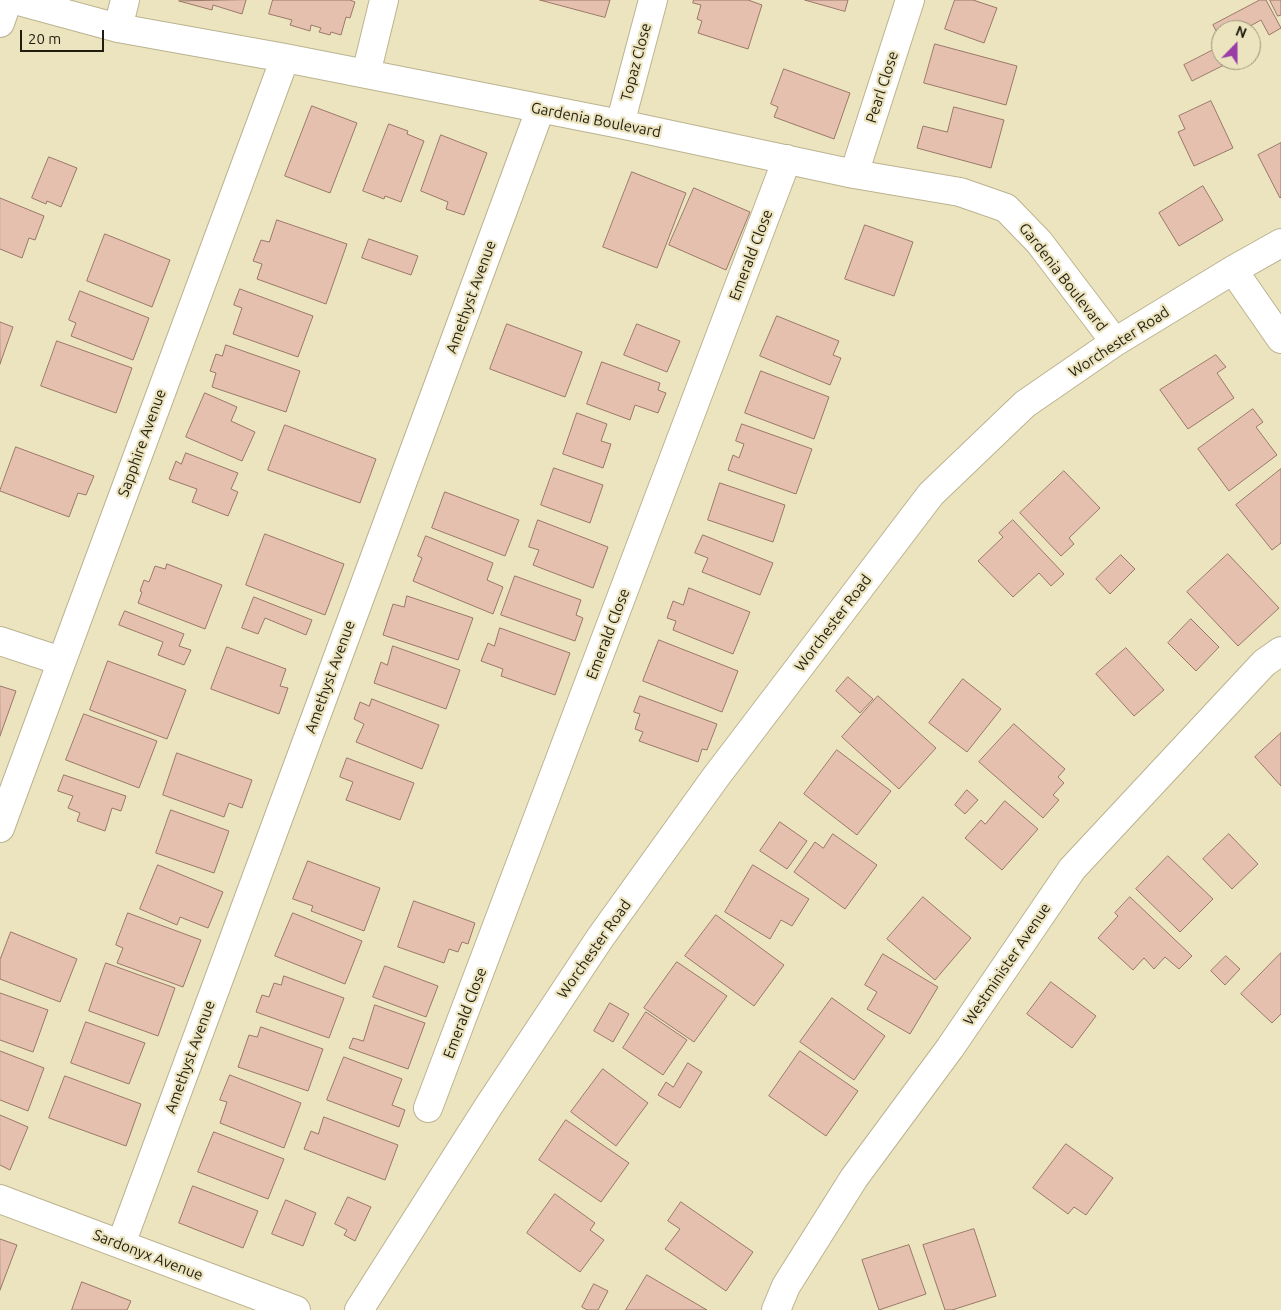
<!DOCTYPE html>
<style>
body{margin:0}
#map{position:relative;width:1281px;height:1310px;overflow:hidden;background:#ece4bf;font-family:Ubuntu,sans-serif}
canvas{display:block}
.north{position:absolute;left:1211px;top:20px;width:50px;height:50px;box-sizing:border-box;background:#ece4bf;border:1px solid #9a9479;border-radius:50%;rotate:22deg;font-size:14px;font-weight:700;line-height:20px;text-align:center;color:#201c0f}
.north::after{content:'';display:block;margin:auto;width:18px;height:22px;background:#9a3da7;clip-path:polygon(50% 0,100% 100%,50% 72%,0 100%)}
.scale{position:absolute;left:20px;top:30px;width:84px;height:22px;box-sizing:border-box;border:2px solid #201c0f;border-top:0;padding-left:6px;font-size:15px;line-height:18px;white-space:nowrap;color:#201c0f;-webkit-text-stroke:4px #ece4bf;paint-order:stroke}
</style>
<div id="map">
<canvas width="1281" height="1310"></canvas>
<div class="north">N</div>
<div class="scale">20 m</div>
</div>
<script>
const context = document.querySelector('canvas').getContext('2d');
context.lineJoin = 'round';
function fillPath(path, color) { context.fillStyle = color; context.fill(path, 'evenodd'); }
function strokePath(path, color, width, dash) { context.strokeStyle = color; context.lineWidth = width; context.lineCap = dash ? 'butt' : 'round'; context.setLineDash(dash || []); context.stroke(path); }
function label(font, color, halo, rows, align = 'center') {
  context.font = font + ' Ubuntu,sans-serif'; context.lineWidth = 4.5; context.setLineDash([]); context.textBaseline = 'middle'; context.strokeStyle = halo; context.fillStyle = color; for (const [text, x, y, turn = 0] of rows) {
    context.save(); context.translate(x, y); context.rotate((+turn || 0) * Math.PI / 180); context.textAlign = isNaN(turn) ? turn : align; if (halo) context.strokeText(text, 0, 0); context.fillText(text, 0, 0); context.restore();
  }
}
const building = new Path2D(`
 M 246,0 L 242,14 L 213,5 L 212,10 L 179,1 Z
 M 273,0 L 350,0 L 355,2 L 350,18 L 346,17 L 341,35 L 331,32 L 330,35 L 319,32 L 321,28 L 311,25 L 310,31 L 290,25 L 292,20 L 269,14 Z
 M 540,0 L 610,0 L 605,17 Z
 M 694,0 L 748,0 L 762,5 L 748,49 L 698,33 L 702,21 L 697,19 L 701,5 L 693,3 Z
 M 805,0 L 848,0 L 845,11 Z
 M 955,0 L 973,0 L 997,8 L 984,43 L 945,29 Z
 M 1260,0 L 1266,0 L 1281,28 L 1269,35 L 1261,20 L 1243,30 L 1221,30 L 1221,40 L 1213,25 Z
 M 1270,0 L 1281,0 L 1281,15 L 1278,16 Z
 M 935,44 L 1017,66 L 1006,105 L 924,83 Z
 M 1221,46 L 1221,60 L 1234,60 L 1192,81 L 1184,65 Z
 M 784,69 L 850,93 L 834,139 L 774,117 L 778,107 L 771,104 Z
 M 1211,101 L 1233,148 L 1194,166 L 1178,132 L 1185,129 L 1179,116 Z
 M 312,106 L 357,123 L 330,193 L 285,176 Z
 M 954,107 L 1004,120 L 991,168 L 917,148 L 923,126 L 947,132 Z
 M 389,124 L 408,131 L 407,134 L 424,141 L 401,202 L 385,196 L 384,199 L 363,191 Z
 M 441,135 L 487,153 L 464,215 L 446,209 L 448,202 L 421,191 Z
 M 1281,143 L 1281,197 L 1280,198 L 1258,155 Z
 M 49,157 L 77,168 L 61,207 L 47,201 L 46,204 L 32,198 Z
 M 632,172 L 686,193 L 657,268 L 603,247 Z
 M 1203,186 L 1223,220 L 1179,246 L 1159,213 Z
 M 694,188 L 750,212 L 726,270 L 669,245 Z
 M 0,198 L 44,216 L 35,240 L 29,238 L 22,258 L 0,249 Z
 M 277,220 L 347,244 L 326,304 L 257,279 L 262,264 L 253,261 L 261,240 L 269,242 Z
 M 865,225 L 913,242 L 894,296 L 845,279 Z
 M 105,234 L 170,260 L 152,307 L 87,281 Z
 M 369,239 L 418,256 L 411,275 L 362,258 Z
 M 240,289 L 313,316 L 298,357 L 233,334 L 242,308 L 234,305 Z
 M 80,291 L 149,318 L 133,360 L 71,336 L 76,323 L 69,320 Z
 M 777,316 L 839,341 L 833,355 L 841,358 L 830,385 L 760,356 Z
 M 0,322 L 13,327 L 0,364 Z
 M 507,324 L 582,352 L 565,397 L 490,369 Z
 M 637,324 L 680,341 L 667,372 L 624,355 Z
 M 57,341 L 132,368 L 116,413 L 41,386 Z
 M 226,345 L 300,371 L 286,412 L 212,387 L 216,373 L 210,371 L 216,354 L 222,356 Z
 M 1216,355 L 1226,367 L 1217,373 L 1234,398 L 1188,429 L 1160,390 Z
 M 602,362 L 660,383 L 658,390 L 666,393 L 658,413 L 635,405 L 630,420 L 587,404 Z
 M 761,371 L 829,397 L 814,439 L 745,413 Z
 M 205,393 L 237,407 L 231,421 L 255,432 L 242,461 L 186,437 Z
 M 1253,409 L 1263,422 L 1256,427 L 1277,455 L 1229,491 L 1198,449 Z
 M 577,413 L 607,424 L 601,441 L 611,444 L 603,468 L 563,454 Z
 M 742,424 L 812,449 L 796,494 L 728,470 L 733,455 L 739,458 L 744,444 L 736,441 Z
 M 285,425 L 376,459 L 360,503 L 268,470 Z
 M 16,447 L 94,476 L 86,495 L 78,493 L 69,517 L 0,491 Z
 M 186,453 L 238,473 L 231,489 L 238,492 L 228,516 L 192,502 L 197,489 L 169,479 L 176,461 L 181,464 Z
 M 554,468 L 603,485 L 590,523 L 541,505 Z
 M 1281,469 L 1281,543 L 1272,550 L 1236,505 Z
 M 1064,471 L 1100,508 L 1069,538 L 1074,544 L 1061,556 L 1020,513 Z
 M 720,483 L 785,505 L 773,542 L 708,520 Z
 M 445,492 L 519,520 L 505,556 L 432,528 Z
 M 538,520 L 608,547 L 593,588 L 533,565 L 539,550 L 529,547 Z
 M 1013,520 L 1064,574 L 1051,586 L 1039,573 L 1013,597 L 978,561 L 1003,537 L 999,533 Z
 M 265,534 L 344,564 L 325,615 L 246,585 Z
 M 703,535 L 773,563 L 760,595 L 702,572 L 708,558 L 695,553 Z
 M 426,536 L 493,563 L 487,580 L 503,587 L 493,614 L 413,581 L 422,558 L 418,556 Z
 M 1228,554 L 1279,608 L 1238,646 L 1187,592 Z
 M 1121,555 L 1135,569 L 1110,594 L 1096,579 Z
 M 167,564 L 222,585 L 205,629 L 138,603 L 142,592 L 140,591 L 144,580 L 149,582 L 155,566 L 165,569 Z
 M 515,576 L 581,600 L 576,615 L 583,618 L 575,641 L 501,615 Z
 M 689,588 L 750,612 L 733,654 L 673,630 L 676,621 L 667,618 L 673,601 L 683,605 Z
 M 407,596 L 473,618 L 458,660 L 383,635 L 393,604 L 404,607 Z
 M 254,597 L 312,620 L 306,635 L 265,618 L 258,634 L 242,628 Z
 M 125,611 L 184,634 L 179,646 L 191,650 L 184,665 L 158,655 L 163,642 L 119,625 Z
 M 1191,619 L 1219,647 L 1196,671 L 1168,643 Z
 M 500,628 L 570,653 L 555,695 L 501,676 L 503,669 L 481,661 L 488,643 L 494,646 Z
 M 659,640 L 738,671 L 722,712 L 643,681 Z
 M 393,646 L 460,670 L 446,709 L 374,683 L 381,662 L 387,665 Z
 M 227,647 L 286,669 L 280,686 L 288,688 L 279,714 L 211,689 Z
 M 1126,648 L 1164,690 L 1134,716 L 1096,674 Z
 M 108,661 L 186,690 L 167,739 L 90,710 Z
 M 848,677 L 873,699 L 860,713 L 836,691 Z
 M 963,679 L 1001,709 L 967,752 L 929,723 Z
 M 0,686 L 16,691 L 0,736 Z
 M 640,696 L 717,724 L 707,750 L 702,749 L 698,762 L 639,741 L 643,732 L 635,729 L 640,714 L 634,712 Z
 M 878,696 L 936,748 L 899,789 L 842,737 Z
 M 372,699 L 439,725 L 422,769 L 356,742 L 364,724 L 354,719 L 360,702 L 369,706 Z
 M 84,714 L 157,741 L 139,788 L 66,760 Z
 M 1014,724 L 1065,769 L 1058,777 L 1064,783 L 1053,795 L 1059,800 L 1043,818 L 979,762 Z
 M 1281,733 L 1281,786 L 1255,757 Z
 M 837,750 L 891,791 L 857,835 L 804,794 Z
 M 177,753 L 252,780 L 242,808 L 229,803 L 224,817 L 163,795 Z
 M 347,758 L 414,783 L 400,820 L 346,800 L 353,782 L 340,777 Z
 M 64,775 L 126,796 L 121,811 L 112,808 L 105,831 L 77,821 L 80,813 L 68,808 L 73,796 L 58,791 Z
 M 967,790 L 978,800 L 965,814 L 955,805 Z
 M 1005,801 L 1038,829 L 1002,870 L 965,838 L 981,820 L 985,824 Z
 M 171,810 L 229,831 L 214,873 L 156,853 Z
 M 780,822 L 807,841 L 787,869 L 760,851 Z
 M 833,834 L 877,865 L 845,909 L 794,872 L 815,842 L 823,848 Z
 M 1229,834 L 1258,864 L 1232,889 L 1203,859 Z
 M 1168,856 L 1213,899 L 1180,932 L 1136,889 Z
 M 308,861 L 380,888 L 364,931 L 311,911 L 313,906 L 293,899 Z
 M 158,865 L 223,892 L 208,928 L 180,917 L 177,925 L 140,909 Z
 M 753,865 L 809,899 L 792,926 L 781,920 L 770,939 L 725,912 Z
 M 923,897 L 971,938 L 935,980 L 887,939 Z
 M 1130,897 L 1192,956 L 1179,969 L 1165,957 L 1154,969 L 1144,958 L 1133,970 L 1098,938 L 1118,916 L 1115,913 Z
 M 414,901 L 475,923 L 468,944 L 462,942 L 458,952 L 449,949 L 444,963 L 398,947 Z
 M 128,913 L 201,940 L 183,987 L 117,963 L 123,948 L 116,945 Z
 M 293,913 L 362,941 L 345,984 L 275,956 Z
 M 716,915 L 784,965 L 754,1006 L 685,956 Z
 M 11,932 L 77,959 L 60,1002 L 0,979 L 0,960 Z
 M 1281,953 L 1281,1014 L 1272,1023 L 1241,994 Z
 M 883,954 L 938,987 L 910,1034 L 867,1009 L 877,992 L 865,985 Z
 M 1226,956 L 1240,969 L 1225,985 L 1211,971 Z
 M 677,962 L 727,996 L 694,1042 L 644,1008 Z
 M 106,963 L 175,988 L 158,1036 L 89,1011 Z
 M 385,966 L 438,986 L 426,1017 L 373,997 Z
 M 284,976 L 344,998 L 329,1038 L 256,1012 L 262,995 L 269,997 L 274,983 L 281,985 Z
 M 1051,982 L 1096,1016 L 1072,1048 L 1027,1014 Z
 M 0,993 L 48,1010 L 33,1052 L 0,1040 Z
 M 832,998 L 885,1036 L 854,1080 L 800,1042 Z
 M 610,1003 L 629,1014 L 613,1042 L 594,1031 Z
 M 375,1005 L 425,1023 L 408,1069 L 349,1048 L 353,1038 L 363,1041 Z
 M 646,1012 L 687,1040 L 663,1075 L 623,1048 Z
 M 86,1022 L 145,1043 L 129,1084 L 71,1063 Z
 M 261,1027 L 323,1049 L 308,1091 L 238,1067 L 249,1035 L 257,1037 Z
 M 0,1051 L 44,1068 L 28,1111 L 0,1100 Z
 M 800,1051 L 858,1091 L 826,1136 L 769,1096 Z
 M 344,1057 L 402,1079 L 392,1105 L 405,1110 L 399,1127 L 327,1100 Z
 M 688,1063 L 702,1072 L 680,1108 L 658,1095 L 666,1082 L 673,1087 Z
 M 603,1069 L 648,1103 L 616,1146 L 571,1112 Z
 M 230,1075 L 301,1103 L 284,1148 L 220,1123 L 227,1102 L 220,1100 Z
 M 65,1076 L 141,1104 L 126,1146 L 49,1118 Z
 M 0,1115 L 28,1127 L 10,1170 L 0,1165 Z
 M 324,1117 L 398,1145 L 385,1180 L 304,1149 L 311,1131 L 318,1134 Z
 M 566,1120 L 629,1163 L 601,1202 L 539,1160 Z
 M 214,1132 L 284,1159 L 268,1199 L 198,1172 Z
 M 1066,1144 L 1113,1178 L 1086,1215 L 1074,1207 L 1068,1214 L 1033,1188 Z
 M 193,1186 L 258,1211 L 243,1248 L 179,1223 Z
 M 555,1194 L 595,1223 L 590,1230 L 604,1240 L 580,1272 L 527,1233 Z
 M 348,1197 L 371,1207 L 355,1241 L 344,1235 L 347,1230 L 335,1224 Z
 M 286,1200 L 316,1213 L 303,1246 L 272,1234 Z
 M 681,1202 L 753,1252 L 726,1291 L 665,1249 L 680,1229 L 668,1221 Z
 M 974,1229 L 996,1296 L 952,1310 L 945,1310 L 923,1245 Z
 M 0,1239 L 17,1245 L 0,1290 Z
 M 909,1245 L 926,1294 L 879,1310 L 862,1260 Z
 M 647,1275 L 707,1310 L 626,1310 Z
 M 82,1282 L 131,1301 L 127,1310 L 72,1310 Z
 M 594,1284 L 608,1291 L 598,1310 L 587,1310 L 582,1307 Z`);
const street = new Path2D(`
 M 15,0 L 118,28 L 285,58 L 620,124 L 854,174 L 960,192 L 1006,208 L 1039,242 L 1115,342
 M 0,23 L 8,0
 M 118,28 L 125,0
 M 366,74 L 384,0
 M 620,124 L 653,0
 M 854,174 L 910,0
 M 1233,270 L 1281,339
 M 0,641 L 61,661
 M 0,828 L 285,58
 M 428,1108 L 787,159
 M 0,1199 L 296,1310
 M 121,1244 L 540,110
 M 359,1310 L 488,1107 L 600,938 L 715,778 L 931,494 L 1025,404 L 1115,342 L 1233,270 L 1281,243
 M 776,1310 L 786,1286 L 854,1178 L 950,1048 L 1072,869 L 1264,663 L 1281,651`);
const streetNames = [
 ["Topaz Close",636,62,-75],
 ["Pearl Close",882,87,-72],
 ["Gardenia Boulevard",596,120,11],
 ["Emerald Close",751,255,-69],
 ["Gardenia Boulevard",1063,277,52],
 ["Amethyst Avenue",471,297,-70],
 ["Worchester Road",1119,342,-33],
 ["Sapphire Avenue",142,443,-70],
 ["Worchester Road",833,623,-53],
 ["Emerald Close",608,634,-69],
 ["Amethyst Avenue",330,677,-70],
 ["Worchester Road",594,949,-55],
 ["Westminister Avenue",1007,964,-56],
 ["Emerald Close",465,1013,-69],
 ["Amethyst Avenue",190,1057,-70],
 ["Sardonyx Avenue",148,1255,21]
];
fillPath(building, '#e5c0af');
strokePath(building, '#9a7868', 1);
strokePath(street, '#bbb390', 30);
strokePath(street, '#fff', 28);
label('15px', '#201c0f', '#ece4bf', streetNames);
</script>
